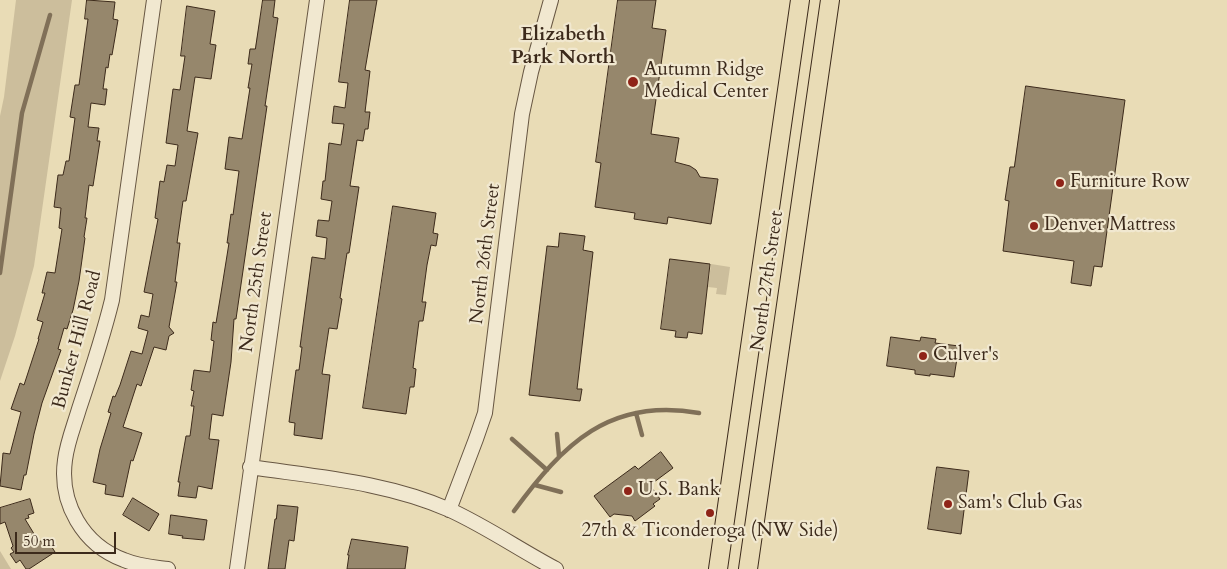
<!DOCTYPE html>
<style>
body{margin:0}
#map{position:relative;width:1227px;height:569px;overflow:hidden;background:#e9dcb6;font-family:Cardo,serif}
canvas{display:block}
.scale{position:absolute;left:15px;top:532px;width:101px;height:22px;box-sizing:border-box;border:2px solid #3c2a1b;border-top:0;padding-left:6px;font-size:15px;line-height:18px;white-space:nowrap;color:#3c2a1b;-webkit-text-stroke:4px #f1e8d0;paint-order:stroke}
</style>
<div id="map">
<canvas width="1227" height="569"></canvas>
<div class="scale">50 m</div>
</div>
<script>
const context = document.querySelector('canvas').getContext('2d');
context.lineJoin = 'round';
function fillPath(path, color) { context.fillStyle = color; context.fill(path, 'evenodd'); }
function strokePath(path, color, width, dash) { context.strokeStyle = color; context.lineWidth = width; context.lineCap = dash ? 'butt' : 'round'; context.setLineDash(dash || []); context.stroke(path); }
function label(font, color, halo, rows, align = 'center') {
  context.font = font + ' Cardo,serif'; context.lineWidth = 4.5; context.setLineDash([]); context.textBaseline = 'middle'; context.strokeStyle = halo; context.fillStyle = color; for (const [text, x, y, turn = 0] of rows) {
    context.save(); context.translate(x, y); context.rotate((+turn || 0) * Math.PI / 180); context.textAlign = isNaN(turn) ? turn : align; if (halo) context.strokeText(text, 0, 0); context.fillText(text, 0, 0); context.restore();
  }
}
const green = new Path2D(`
 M 16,0 L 72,0 L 34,266 L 15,336 L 0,381 L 0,116 L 4,97 Z
 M 711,264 L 730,267 L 726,295 L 716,294 L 717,288 L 708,287 Z
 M 0,551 L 11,569 L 0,569 Z`);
const stream = new Path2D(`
 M 0,273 L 22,113 L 50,15
 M 636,413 L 642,435
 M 557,434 L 559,456
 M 512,439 L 547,470
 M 535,485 L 561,492
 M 514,511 C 563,444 610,397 699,413`);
const building = new Path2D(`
 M 87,0 L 115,2 L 113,19 L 118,20 L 112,55 L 110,54 L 108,68 L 106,67 L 103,89 L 107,89 L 105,105 L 91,103 L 88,127 L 99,128 L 97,141 L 100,141 L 93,186 L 89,185 L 85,218 L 87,218 L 84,237 L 85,238 L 79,281 L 73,310 L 67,329 L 64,328 L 58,349 L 61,350 L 42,403 L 34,434 L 26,475 L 24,475 L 21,490 L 0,486 L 3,453 L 10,454 L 21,412 L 11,409 L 20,383 L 24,385 L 39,339 L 38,339 L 43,322 L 37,320 L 45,293 L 42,293 L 47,272 L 55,273 L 62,229 L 59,228 L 61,208 L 54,207 L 58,175 L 63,175 L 66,161 L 69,161 L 75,118 L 70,117 L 75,85 L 79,85 L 88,19 L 85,19 Z
 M 263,0 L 275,0 L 273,17 L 278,18 L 265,106 L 267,106 L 238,305 L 236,319 L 234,319 L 231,362 L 223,416 L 212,414 L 209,439 L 219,440 L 212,489 L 198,486 L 196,498 L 178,496 L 180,482 L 178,482 L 186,436 L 190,436 L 194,406 L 191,406 L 194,391 L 191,390 L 194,370 L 210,372 L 214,341 L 211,340 L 213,322 L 216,323 L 221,293 L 229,243 L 227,243 L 231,214 L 233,215 L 239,171 L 225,169 L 229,137 L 242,139 L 250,88 L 248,88 L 252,64 L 248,64 L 250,49 L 255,49 Z
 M 350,0 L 377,0 L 365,70 L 370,71 L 365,112 L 370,112 L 368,129 L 365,129 L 363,141 L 357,140 L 350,186 L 359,187 L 349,253 L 347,253 L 340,298 L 342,299 L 337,329 L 329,328 L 322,374 L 330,375 L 322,439 L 294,435 L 295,423 L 289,422 L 296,370 L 299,370 L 302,347 L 300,347 L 312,257 L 325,259 L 327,238 L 316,236 L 318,220 L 329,221 L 332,201 L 321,199 L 323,181 L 325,181 L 329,143 L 341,145 L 344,124 L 332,123 L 334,106 L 345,108 L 348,83 L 339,82 Z
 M 618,0 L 656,0 L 652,28 L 666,30 L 651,134 L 679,138 L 675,162 L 690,166 L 696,170 L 700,177 L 718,179 L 711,224 L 668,217 L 667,224 L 634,219 L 635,213 L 595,207 L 601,163 L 596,162 Z
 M 187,6 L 215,11 L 210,44 L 216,45 L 211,79 L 195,77 L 187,131 L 198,133 L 186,201 L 183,201 L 177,243 L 180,243 L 175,282 L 177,282 L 169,327 L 174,333 L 169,336 L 166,350 L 154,347 L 141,386 L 137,384 L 123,427 L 142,433 L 133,461 L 131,460 L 123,497 L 105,494 L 106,485 L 93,482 L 100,449 L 111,413 L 108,412 L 113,396 L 115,397 L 120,385 L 131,351 L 142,354 L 148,331 L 138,328 L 141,315 L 149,317 L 153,294 L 144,292 L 158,219 L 155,218 L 160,181 L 164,182 L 167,165 L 175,166 L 178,145 L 166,143 L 173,89 L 180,90 L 185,56 L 181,56 Z
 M 1026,86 L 1125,100 L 1102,267 L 1094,266 L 1091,286 L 1071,283 L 1074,261 L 1003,251 L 1009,201 L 1005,200 L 1010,167 L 1014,167 Z
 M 393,206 L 436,213 L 433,233 L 438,234 L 436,246 L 431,245 L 427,265 L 422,302 L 426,302 L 423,321 L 419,321 L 413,368 L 416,369 L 414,387 L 410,387 L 406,414 L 363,408 Z
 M 560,233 L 585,236 L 583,250 L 593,252 L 577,389 L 582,389 L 580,401 L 529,395 L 547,246 L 558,247 Z
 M 670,259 L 710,264 L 702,334 L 688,332 L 687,338 L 675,337 L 676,331 L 661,329 Z
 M 891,337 L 920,341 L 921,337 L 936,339 L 935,343 L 959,346 L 954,377 L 930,374 L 930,376 L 915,374 L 915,370 L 887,366 Z
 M 661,452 L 673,468 L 650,485 L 660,499 L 653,504 L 655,506 L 635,521 L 632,516 L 614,514 L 610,517 L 594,496 L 635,466 L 638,469 Z
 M 937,467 L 969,471 L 961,534 L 928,529 Z
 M 133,498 L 159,514 L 149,531 L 123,515 Z
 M 30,499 L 34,513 L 28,515 L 29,518 L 25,519 L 39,542 L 46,538 L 55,552 L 29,569 L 26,569 L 20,560 L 16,563 L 10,554 L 14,552 L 11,548 L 13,546 L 5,522 L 0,524 L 0,508 Z
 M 278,505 L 298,507 L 294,541 L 289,540 L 285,569 L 268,569 L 275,519 L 276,519 Z
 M 171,515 L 207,520 L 204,540 L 182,538 L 183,536 L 169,534 Z
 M 352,539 L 408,547 L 405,569 L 347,569 L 349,555 L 348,555 Z`);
const minor = new Path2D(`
 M 154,0 L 112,300 C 103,337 91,373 79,409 C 74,426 67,443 65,460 C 59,503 83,545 124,560 C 138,566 153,567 168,569
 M 250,467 C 317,477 387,482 450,510 C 487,527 520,550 556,569
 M 449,510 L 476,439 L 485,413 L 522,114 L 531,72 L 551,0
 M 237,569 L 317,0`);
const major = new Path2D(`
 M 718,569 L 800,0
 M 748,569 L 830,0`);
const markers = [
 [633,82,6,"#8f2418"],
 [1060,183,5,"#8f2418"],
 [1034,226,5,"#8f2418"],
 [923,356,5,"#8f2418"],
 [628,491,5,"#8f2418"],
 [948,504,5,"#8f2418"],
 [710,513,5,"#8f2418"]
];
const poiNames = [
 ["Autumn Ridge",644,71],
 ["Medical Center",644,93],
 ["Furniture Row",1070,183],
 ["Denver Mattress",1044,226],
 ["Culver's",933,356],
 ["U.S. Bank",638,491],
 ["Sam's Club Gas",958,504],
 ["27th & Ticonderoga (NW Side)",710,532,"center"]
];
const streetNames = [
 ["North 26th Street",486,254,-83],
 ["North 27th Street",768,281,-82],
 ["North 25th Street",257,282,-82],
 ["Bunker Hill Road",78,340,-75]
];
const neighbourhoodNames = [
 ["Elizabeth",563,35],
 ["Park North",563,58]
];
fillPath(green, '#ccbe9c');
strokePath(stream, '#807058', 4.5);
fillPath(building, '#96876c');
strokePath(building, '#3c2a1b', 1);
strokePath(minor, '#675642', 16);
strokePath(major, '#3c2a1b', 20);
strokePath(minor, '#f1e8d0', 14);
strokePath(major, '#e9dcb6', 18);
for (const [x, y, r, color] of markers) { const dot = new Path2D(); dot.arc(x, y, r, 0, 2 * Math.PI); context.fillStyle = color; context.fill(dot); strokePath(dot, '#f1e8d0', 2); }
label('19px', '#3c2a1b', '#f1e8d0', poiNames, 'left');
label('19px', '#3c2a1b', '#f1e8d0', streetNames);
label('bold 20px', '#3c2a1b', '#f1e8d0', neighbourhoodNames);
</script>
